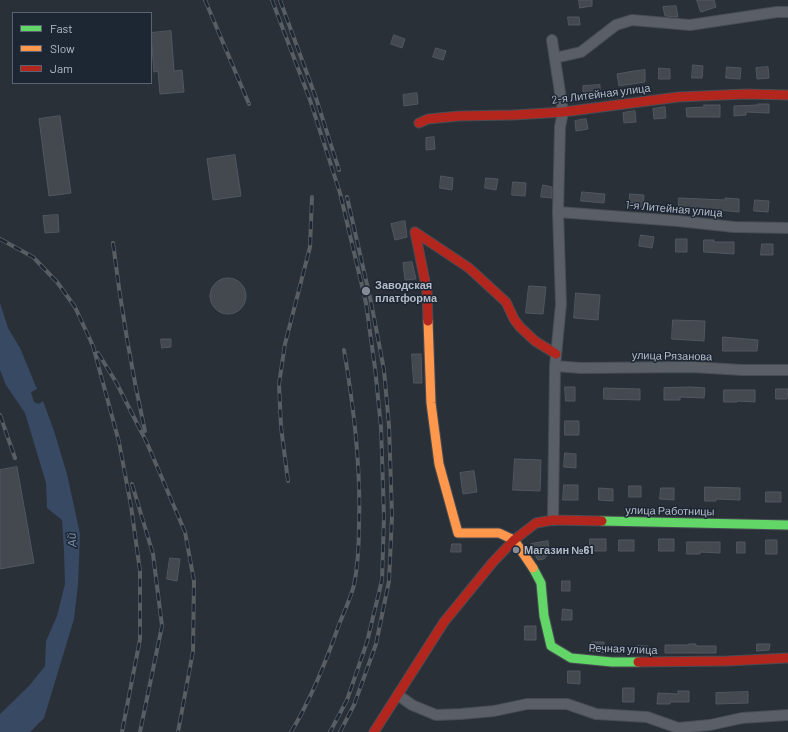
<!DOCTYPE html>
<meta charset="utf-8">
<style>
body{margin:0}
#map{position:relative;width:788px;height:732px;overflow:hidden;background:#2a3038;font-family:Barlow,sans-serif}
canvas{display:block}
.legend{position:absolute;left:12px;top:12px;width:140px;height:72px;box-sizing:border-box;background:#1d2633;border:1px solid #59626f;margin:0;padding:5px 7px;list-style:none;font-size:12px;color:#b4bcc9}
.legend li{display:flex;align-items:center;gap:8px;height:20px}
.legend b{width:20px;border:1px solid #59626f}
</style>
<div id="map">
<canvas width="788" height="732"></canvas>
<ul class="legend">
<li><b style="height:5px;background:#63d668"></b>Fast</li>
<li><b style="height:5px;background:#ff974d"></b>Slow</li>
<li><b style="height:5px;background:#b3261e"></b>Jam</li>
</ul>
</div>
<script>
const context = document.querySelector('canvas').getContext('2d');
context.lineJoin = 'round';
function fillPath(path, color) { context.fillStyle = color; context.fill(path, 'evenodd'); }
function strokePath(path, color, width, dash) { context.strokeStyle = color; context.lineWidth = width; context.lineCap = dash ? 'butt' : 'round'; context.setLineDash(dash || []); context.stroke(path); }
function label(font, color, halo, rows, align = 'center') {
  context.font = font + ' Barlow,sans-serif'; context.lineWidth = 3; context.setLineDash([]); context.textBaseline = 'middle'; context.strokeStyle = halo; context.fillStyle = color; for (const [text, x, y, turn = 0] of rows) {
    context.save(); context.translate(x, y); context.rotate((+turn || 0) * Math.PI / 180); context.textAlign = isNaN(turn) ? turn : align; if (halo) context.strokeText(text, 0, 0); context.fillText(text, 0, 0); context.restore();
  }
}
const water = new Path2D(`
 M 0,303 L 8,328 L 20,348 L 37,389 L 31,392 L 34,402 L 39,404 L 43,401 L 54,431 L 67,474 L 80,534 L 78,584 L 74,619 L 44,718 L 30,732 L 0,732 L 0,714 L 29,686 L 45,666 L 46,641 L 57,616 L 65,584 L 64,551 L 62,520 L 47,508 L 46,483 L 25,413 L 6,385 L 0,370 Z`);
const building = new Path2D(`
 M 579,0 L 592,0 L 592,6 L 580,8 Z
 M 697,0 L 714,0 L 716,7 L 701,12 Z
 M 676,6 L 678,17 L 665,16 L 663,7 Z
 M 568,17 L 579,17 L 580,25 L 569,25 Z
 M 171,31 L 174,71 L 182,70 L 184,92 L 160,94 L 158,71 L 154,72 L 151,33 Z
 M 394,35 L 405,39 L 402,48 L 391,44 Z
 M 436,48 L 446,51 L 443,60 L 433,57 Z
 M 693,65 L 703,66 L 702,78 L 692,78 Z
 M 727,67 L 741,68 L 740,79 L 726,78 Z
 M 768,67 L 769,78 L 757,79 L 756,68 Z
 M 659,68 L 670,69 L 670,79 L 659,79 Z
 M 645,70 L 645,82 L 619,86 L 617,74 L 634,71 Z
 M 600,85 L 600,94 L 583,94 L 583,86 Z
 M 417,93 L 418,104 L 404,106 L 403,95 Z
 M 758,104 L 769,104 L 769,113 L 746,112 L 746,115 L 734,116 L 734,106 L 758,105 Z
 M 704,105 L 720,105 L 720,117 L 687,117 L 686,108 L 704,107 Z
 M 665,107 L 666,118 L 654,119 L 653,109 Z
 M 635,111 L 636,122 L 624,123 L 623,113 Z
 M 60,116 L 71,193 L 49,196 L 39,119 Z
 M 586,119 L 588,129 L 576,131 L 575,121 Z
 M 434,137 L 435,149 L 426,150 L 426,138 Z
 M 235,155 L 241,196 L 213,200 L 207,159 Z
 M 441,176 L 453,178 L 452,190 L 440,188 Z
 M 486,178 L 498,179 L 496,190 L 485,188 Z
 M 513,182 L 526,183 L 525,196 L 512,195 Z
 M 543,185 L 552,187 L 552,198 L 541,197 Z
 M 582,192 L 605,194 L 604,203 L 581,201 Z
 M 630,194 L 644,195 L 643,207 L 629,206 Z
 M 679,198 L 725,200 L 725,198 L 739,199 L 739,212 L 718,210 L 718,212 L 703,212 L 703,209 L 679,208 Z
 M 755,200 L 769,201 L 768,212 L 754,211 Z
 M 58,215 L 59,232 L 45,233 L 43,216 Z
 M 405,221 L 407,237 L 395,240 L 391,224 Z
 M 641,235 L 654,237 L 652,248 L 639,246 Z
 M 676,239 L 687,239 L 687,252 L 676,252 Z
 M 704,240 L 714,240 L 714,242 L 734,242 L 734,254 L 704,252 Z
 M 762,244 L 773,244 L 773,255 L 761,255 Z
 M 412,262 L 416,279 L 405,280 L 403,263 Z
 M210 296a18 18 0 1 1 36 0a18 18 0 1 1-36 0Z
 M 529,286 L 546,287 L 543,314 L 526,313 Z
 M 576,293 L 600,295 L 598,320 L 574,318 Z
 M 673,320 L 705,321 L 704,341 L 672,339 Z
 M 723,337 L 758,340 L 757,351 L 723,351 Z
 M 161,339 L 171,339 L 171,347 L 162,348 Z
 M 412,354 L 421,354 L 422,383 L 414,383 Z
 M 565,387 L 575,387 L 575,401 L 566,401 Z
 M 692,387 L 705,388 L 704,398 L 680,397 L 680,400 L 664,400 L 664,388 Z
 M 604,388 L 640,389 L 640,400 L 604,399 Z
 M 776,389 L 788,389 L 787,399 L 776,399 Z
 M 724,390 L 755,390 L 755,402 L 737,401 L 737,402 L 724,402 Z
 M 565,421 L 579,421 L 579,435 L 565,435 Z
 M 565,453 L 576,454 L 576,468 L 564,467 Z
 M 515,459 L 541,460 L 540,491 L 513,490 Z
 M 17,467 L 34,563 L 0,569 L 0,470 Z
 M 474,471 L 477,492 L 463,494 L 460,473 Z
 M 564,485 L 578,485 L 578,500 L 563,500 Z
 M 629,486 L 641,486 L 641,497 L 629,497 Z
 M 705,487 L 740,488 L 740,500 L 716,499 L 716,501 L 705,501 Z
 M 599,488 L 613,489 L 613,501 L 599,500 Z
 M 661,488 L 674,488 L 674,500 L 660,499 Z
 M 766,492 L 781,492 L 781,502 L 766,502 Z
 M 590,539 L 606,539 L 606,551 L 590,551 Z
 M 659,539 L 674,539 L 674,551 L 659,551 Z
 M 619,540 L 634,540 L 634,551 L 619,551 Z
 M 766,540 L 777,540 L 777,554 L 766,554 Z
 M 548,541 L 549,553 L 544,559 L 538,560 L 532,550 L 531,544 Z
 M 687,542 L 720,542 L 720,553 L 700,552 L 700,554 L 687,554 Z
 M 737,542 L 745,542 L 745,553 L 737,553 Z
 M 452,544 L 461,544 L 461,552 L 451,552 Z
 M 170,558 L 180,559 L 177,581 L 167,579 Z
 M 562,581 L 570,581 L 570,591 L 562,591 Z
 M 563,609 L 572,610 L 572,620 L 562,620 Z
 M 525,626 L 536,626 L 536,640 L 525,640 Z
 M 592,642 L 604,642 L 604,653 L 592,651 Z
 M 689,644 L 696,644 L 696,646 L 716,646 L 716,653 L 665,653 L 665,645 L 689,645 Z
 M 757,644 L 770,644 L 769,650 L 757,651 Z
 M 637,646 L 648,646 L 648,653 L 637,653 Z
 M 568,671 L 580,671 L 580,684 L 568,683 Z
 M 623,688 L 634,688 L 634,702 L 623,702 Z
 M 678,691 L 689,691 L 689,702 L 670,702 L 670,704 L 657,704 L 658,693 L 678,694 Z
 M 748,692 L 748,703 L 716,704 L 716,693 Z`);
const street = new Path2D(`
 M 552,40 L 563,112 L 560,127 L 558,212 L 561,304 L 555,366 L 553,520
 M 555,58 L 581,52 L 616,25 L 632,20 L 690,25 L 777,12 L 788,12
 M 558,212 L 678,221 L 734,227 L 788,228
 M 555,366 L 581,368 L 692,367 L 742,370 L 788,370
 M 398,695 L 412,705 L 436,715 L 461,714 L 494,711 L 527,704 L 567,704 L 596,714 L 647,717 L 678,728 L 710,725 L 742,718 L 788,715`);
const fast = new Path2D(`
 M 602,521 L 788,525
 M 533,568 L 541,583 L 544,616 L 551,646 L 571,658 L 612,662 L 638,662`);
const slow = new Path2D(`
 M 428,321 L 431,403 L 439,464 L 458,533 L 499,533 L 514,540 L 533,568`);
const jam = new Path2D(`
 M 419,123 L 428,119 L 459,116 L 513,115 L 563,112 L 678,97 L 746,94 L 788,95
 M 428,321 L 427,291 L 415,232 L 469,268 L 506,302 L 514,319 L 520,327 L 535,341 L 556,354
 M 638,662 L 727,661 L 788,658
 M 374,732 L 444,622 L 493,562 L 514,540 L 536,523 L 553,520 L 602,521`);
const rail = new Path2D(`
 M 205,0 L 249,104
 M 272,0 L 310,100 L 340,193 L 366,303 L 375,368 L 381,427 L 384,517 L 382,580 L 367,642 L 347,700 L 330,732
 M 280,0 L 316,98 L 339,170
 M 0,239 L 33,257 L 57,282 L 75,307 L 93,346 L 119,442 L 131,506 L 140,571 L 140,639 L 122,732
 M 113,243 C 121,308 131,368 145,431
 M 98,353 L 116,382 L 147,443 L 185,532 L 194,581 L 193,651 L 178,732
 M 0,415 L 15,458
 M 288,481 L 281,427 L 279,384 L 285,344 L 310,247 L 312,197
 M 132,484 L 153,554 L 162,626 L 140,732
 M 291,732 C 312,698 327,659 340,622 C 345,610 351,597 354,585 C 358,565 359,544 359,524 C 361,466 354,408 344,350
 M 340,732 L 354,705 L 376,644 L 389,581 L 392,516 L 389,426 L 384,370 L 371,302 L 347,197`);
const markers = [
 [366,291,5,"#848b96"],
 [516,550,4,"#848b96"]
];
const streetNames = [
 ["2-я Литейная улица",601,94,-7],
 ["1-я Литейная улица",674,209,5],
 ["улица Рязанова",672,356,1],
 ["улица Работницы",670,511,1],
 ["Речная улица",623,649,2]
];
const poiNames = [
 ["Заводская",375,285],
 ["платформа",375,298],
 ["Магазин №61",524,550]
];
const waterNames = [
 ["Ай",72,540,-95]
];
fillPath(water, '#384963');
fillPath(building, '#444950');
strokePath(building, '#52575f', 1);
strokePath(street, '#484c53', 12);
strokePath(fast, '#484c53', 11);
strokePath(slow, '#484c53', 11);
strokePath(jam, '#484c53', 11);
strokePath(street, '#5a5e66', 10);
strokePath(fast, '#63d668', 9);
strokePath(slow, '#ff974d', 9);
strokePath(jam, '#b3261e', 9);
strokePath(rail, '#595d64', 4);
strokePath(rail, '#1d2633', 2.5, [8]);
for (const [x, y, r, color] of markers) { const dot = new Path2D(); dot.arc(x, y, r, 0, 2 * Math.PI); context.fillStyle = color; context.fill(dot); strokePath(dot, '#1d2633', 1.5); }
label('11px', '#b4bcc9', '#1d2633', streetNames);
label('bold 11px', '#b4bcc9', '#1d2633', poiNames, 'left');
label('italic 12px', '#7c92b1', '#1d2633', waterNames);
</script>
